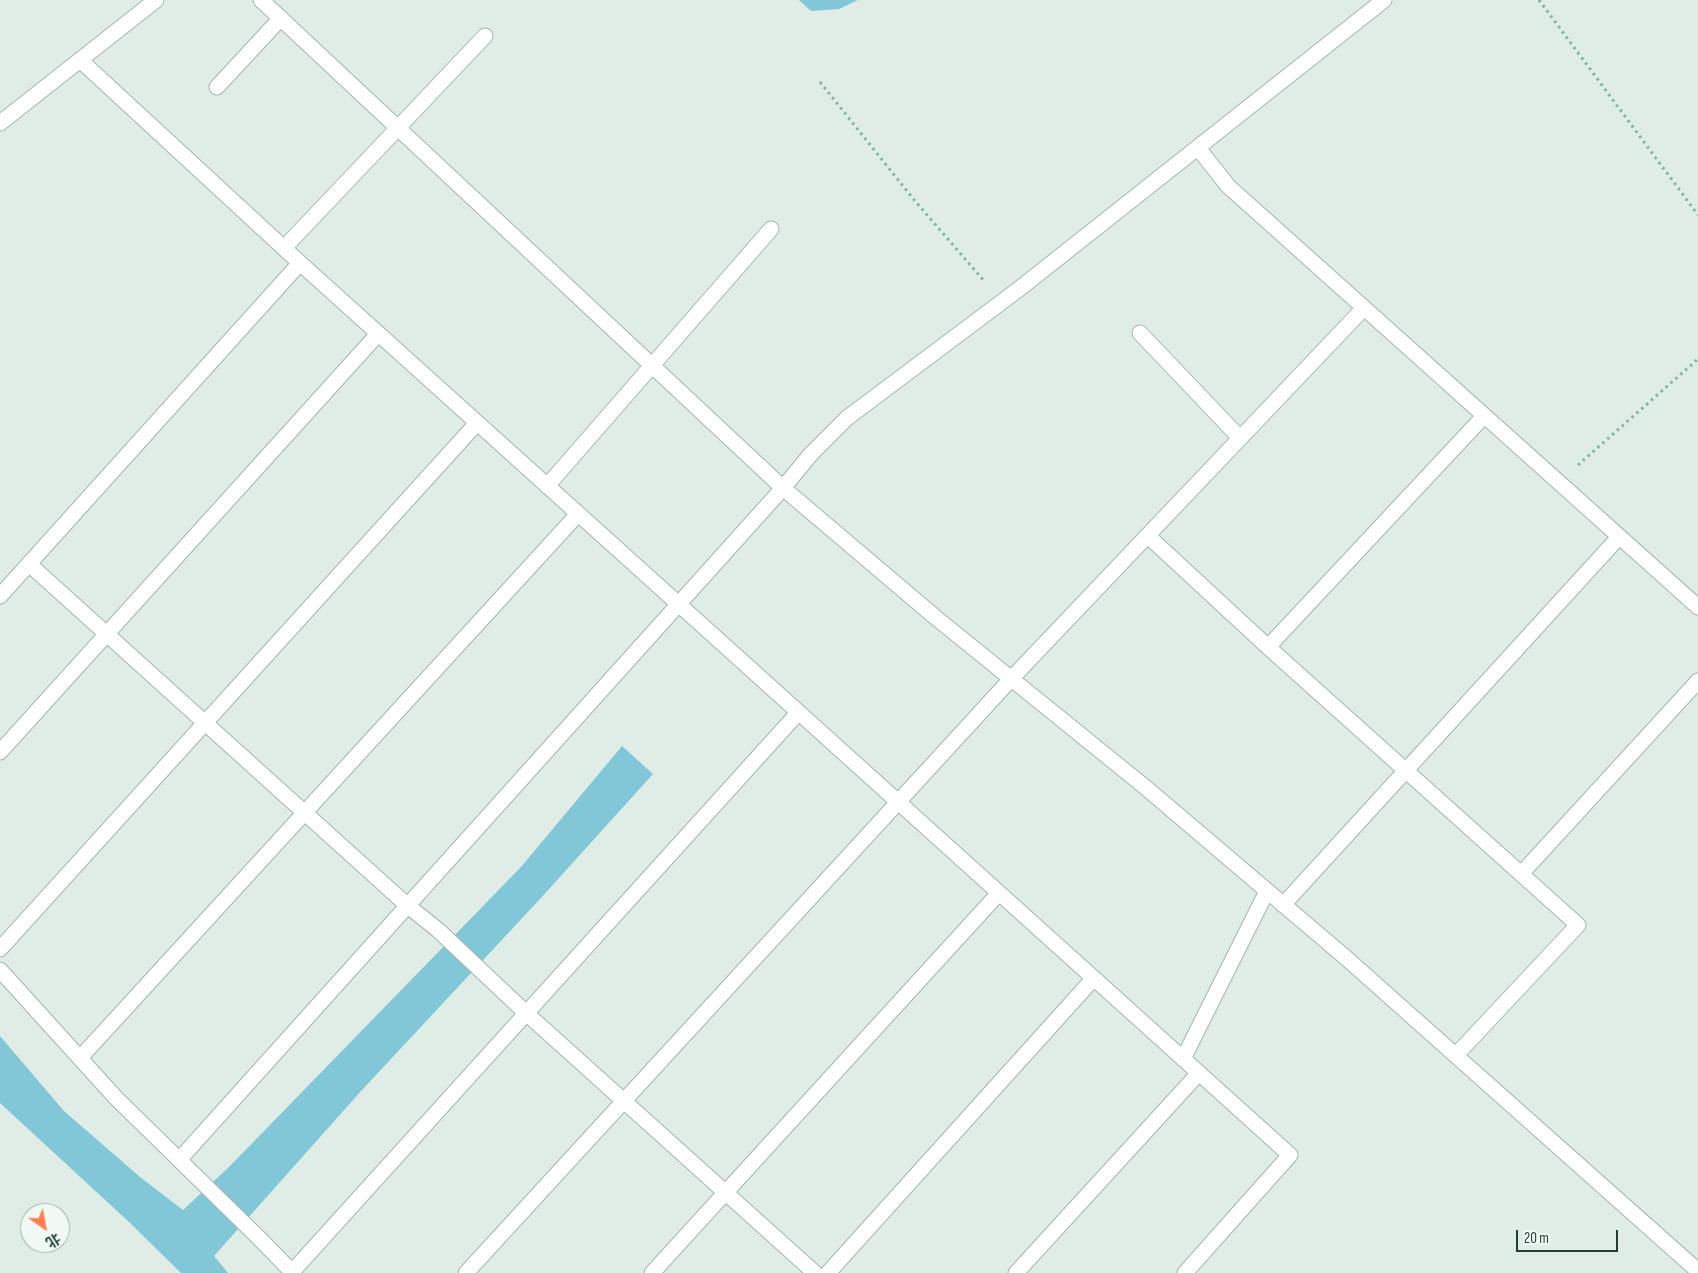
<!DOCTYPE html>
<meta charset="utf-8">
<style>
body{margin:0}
#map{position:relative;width:1698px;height:1273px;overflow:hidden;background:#e0ede7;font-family:"Sofia Sans Condensed","Noto Sans SC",sans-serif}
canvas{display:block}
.north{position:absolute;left:20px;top:1203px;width:50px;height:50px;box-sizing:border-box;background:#f1f9f5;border:1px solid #9dafa9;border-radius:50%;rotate:147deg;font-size:14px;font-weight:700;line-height:20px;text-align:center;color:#1f3f38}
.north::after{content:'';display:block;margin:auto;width:18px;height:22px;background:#ff7f4c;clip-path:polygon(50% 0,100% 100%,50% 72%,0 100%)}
.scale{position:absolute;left:1516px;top:1230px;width:102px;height:22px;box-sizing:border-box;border:2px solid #1f3f38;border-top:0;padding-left:6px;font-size:15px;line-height:18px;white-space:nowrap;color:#1f3f38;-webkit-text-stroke:4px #f1f9f5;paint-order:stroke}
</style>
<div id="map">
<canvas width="1698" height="1273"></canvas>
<div class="north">北</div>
<div class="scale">20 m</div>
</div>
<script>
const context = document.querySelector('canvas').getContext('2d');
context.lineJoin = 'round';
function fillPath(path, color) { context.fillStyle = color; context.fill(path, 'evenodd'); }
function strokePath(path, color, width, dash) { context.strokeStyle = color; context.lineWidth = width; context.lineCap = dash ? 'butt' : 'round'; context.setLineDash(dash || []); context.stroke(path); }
const water = new Path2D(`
 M 799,0 L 858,0 L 839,9 L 811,11 Z
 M 622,746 L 653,774 L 540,899 L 362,1090 L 214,1256 L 228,1273 L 181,1273 L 129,1222 L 0,1103 L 0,1036 L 64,1111 L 140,1177 L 183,1210 L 229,1167 L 521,867 Z`);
const path = new Path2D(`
 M 1539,0 L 1698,215
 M 820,82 L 915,201 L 985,282
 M 1578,465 L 1698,359`);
const minor = new Path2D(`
 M 261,0 L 783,488 L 935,617 L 1145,787 L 1345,957 L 1698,1271
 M 80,60 L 300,263 L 1290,1155 L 1185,1273
 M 217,87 L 281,18
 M 0,123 L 156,0
 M 1198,148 L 1228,186 L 1698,607
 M 284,248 L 485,36
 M 1140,333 L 1240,438
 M 547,486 L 771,229
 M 1148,536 L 1268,647 L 1578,925 L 1456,1055
 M 29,564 L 408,906 L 438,930 L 526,1013 L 815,1273
 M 0,596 L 300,263
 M 1268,647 L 1484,416
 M 0,752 L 378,334
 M 1521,874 L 1698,681
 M 1283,905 L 1619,537
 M 0,949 L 477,423
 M 0,970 L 116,1098 L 259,1238 L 293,1273
 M 80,1058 L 578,514
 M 1183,1059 L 1267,891
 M 179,1160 L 783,488 L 811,454 L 847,418 L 1019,289 L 1384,0
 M 292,1272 L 798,713
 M 466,1273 L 1011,679 L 1364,308
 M 652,1273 L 999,893
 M 828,1273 L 1094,978
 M 1016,1273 L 1199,1073`);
fillPath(water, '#81c7d8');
strokePath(minor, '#a2b5af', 17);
strokePath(path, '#7db4a5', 3, [2.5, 4]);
strokePath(minor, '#fff', 15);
</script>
